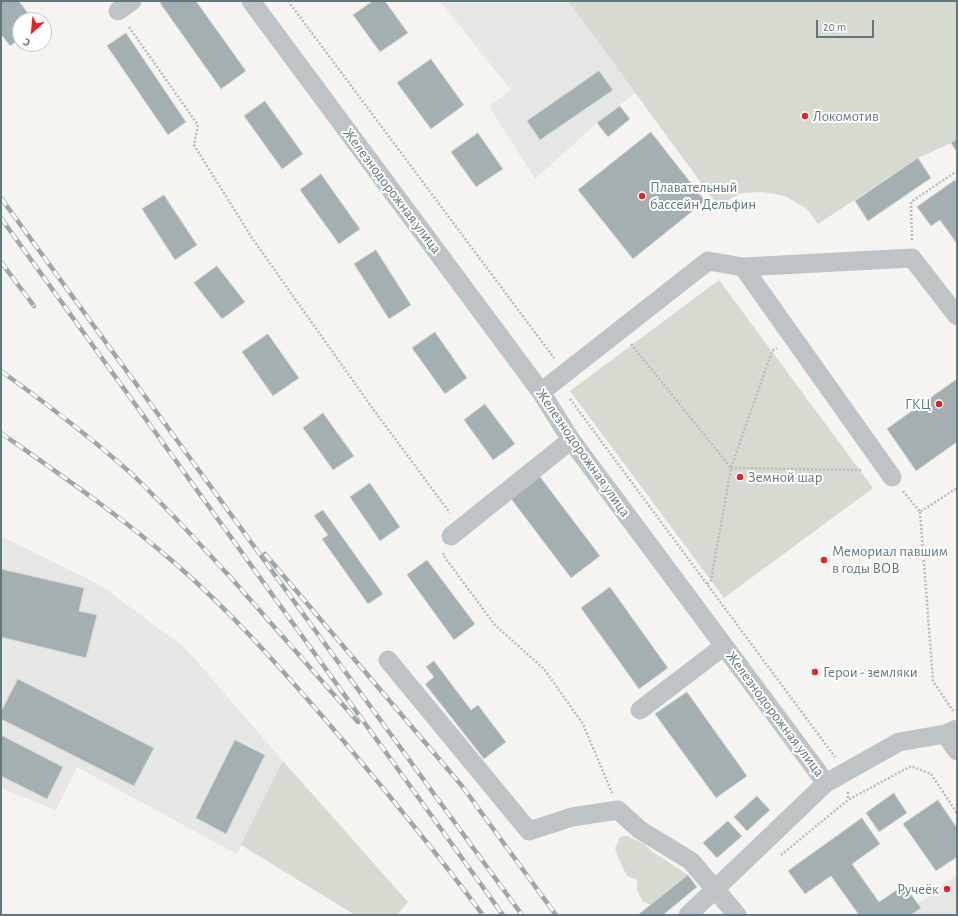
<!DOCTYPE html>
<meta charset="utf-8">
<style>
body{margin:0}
#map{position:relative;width:958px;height:916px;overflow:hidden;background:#f5f4f1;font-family:"Alegreya Sans",sans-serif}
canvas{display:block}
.frame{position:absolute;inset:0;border:2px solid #60777d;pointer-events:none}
.north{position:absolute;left:12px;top:12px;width:40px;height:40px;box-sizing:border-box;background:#fff;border:1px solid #bfc9cb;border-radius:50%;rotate:207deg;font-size:11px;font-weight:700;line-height:16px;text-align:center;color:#60777d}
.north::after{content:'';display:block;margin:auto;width:14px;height:18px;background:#e42324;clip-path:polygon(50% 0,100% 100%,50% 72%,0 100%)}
.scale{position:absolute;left:816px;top:20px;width:58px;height:18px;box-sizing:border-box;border:2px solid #60777d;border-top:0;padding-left:5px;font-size:12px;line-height:14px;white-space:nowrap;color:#60777d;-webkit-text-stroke:3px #fff;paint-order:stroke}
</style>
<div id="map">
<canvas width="958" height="916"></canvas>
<div class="frame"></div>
<div class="north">С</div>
<div class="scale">20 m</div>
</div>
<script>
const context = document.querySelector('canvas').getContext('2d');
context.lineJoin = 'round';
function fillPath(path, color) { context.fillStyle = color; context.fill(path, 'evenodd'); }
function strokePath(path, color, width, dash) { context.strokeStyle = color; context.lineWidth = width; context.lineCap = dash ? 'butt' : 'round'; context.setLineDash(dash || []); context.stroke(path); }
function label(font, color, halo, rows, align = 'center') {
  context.font = font + ' "Alegreya Sans",sans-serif'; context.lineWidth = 4; context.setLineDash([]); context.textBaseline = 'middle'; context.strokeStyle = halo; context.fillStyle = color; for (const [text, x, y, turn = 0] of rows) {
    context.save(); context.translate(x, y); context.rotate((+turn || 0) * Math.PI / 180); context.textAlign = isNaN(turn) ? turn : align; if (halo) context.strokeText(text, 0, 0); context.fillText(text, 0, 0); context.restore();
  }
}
const built = new Path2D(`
 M 440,1 L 568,1 L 635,93 L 597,123 L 535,179 L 489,106 L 511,90 Z
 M 1,536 L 100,585 L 186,649 L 283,761 L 237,854 L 77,767 L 56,810 L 1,788 Z
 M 957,875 L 957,915 L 912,915 L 921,908 L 917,904 Z`);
const green = new Path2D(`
 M 568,1 L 957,1 L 957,139 L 951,143 L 918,158 L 818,224 L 807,209 L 785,196 L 763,192 L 741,193 L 718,206 Z
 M 719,280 L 873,488 L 724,598 L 570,391 Z
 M 283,761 L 408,902 L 397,915 L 355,915 L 241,845 Z
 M 627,836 L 644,844 L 653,852 L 688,875 L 651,905 L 643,902 L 637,890 L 637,880 L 627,876 L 618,857 L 615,848 L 620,837 Z`);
const building = new Path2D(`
 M 1,1 L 19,1 L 33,20 L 20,20 L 20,39 L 10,46 L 1,34 Z
 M 162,1 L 196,1 L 246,71 L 221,89 L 160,3 Z
 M 373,1 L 385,1 L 408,33 L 380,52 L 353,15 Z
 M 126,33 L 186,122 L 168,135 L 107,46 Z
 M 431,59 L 464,105 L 431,129 L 397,83 Z
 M 599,71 L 613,90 L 540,140 L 527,121 Z
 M 265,101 L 303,154 L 282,169 L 244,116 Z
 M 620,106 L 630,119 L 608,137 L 597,123 Z
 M 651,132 L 705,201 L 633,259 L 578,190 Z
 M 478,133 L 503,169 L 476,187 L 451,152 Z
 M 957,139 L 957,152 L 951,143 Z
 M 918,158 L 931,178 L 868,221 L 855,201 Z
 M 321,174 L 360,229 L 339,244 L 300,190 Z
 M 955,180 L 957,183 L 957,244 L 940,220 L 931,226 L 917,207 Z
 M 164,195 L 197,245 L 175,260 L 142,209 Z
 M 376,250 L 411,305 L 389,319 L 354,264 Z
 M 217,266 L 245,302 L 222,319 L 194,283 Z
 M 435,332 L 467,378 L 445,394 L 412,348 Z
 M 268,334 L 299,378 L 273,396 L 242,352 Z
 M 957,379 L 957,442 L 916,471 L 887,429 Z
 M 485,404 L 515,444 L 493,460 L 464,420 Z
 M 323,413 L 354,456 L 333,470 L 303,428 Z
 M 538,474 L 600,556 L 571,578 L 509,496 Z
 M 370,483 L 400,527 L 380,541 L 350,497 Z
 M 323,510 L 383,594 L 368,604 L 322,539 L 328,535 L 314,516 Z
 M 427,560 L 475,624 L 454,640 L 407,575 Z
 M 1,569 L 84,588 L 79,611 L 97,615 L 86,658 L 1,637 Z
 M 610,587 L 668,668 L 639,689 L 581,608 Z
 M 434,661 L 471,710 L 478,705 L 506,742 L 484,759 L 425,684 L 434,677 L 426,667 Z
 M 18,679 L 154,748 L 134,786 L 1,719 L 1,712 Z
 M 687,692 L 747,776 L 716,798 L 655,714 Z
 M 1,735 L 63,767 L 47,799 L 1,776 Z
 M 235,740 L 265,755 L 226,834 L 196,818 Z
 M 894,793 L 907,813 L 879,832 L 866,813 Z
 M 757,796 L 770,810 L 747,831 L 734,817 Z
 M 938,800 L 957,828 L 957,857 L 936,871 L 903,824 Z
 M 862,818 L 880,844 L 852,864 L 879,902 L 904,885 L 921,908 L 911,915 L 859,915 L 831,876 L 805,894 L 788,871 Z
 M 728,821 L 742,836 L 717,858 L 703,843 Z
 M 688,875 L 697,887 L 663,915 L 638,915 Z`);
const path = new Path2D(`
 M 288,1 L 554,358
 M 129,27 L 198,125 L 194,145 L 252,238 L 373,409 L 450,513
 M 912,240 L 911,202 L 957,171
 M 631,344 L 731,468
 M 570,399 L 835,757
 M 731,468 L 860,470 L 862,468
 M 903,491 L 920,512 L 957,488
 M 920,512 L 933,681 L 953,711
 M 444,553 L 443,555 L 495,625 L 544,669 L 583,724 L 612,793
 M 707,584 L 711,580 L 731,468 L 772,351 L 777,348
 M 848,792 L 848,800
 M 781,855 L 848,800 L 911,766 L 931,774 L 957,813`);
const minor = new Path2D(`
 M 251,1 L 541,392 L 571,440 L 826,783 L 899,742 L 945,734 L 957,729
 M 118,11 L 132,1
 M 743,267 L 912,258 L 957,316
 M 541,392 L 708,261 L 743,267 L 892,477
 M 451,536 L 571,440
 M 388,660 L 529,831 L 572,817 L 618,810 L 640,830 L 691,861 L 737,915
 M 640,710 L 724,646
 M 945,734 L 957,751
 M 688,915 L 826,783`);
const rail = new Path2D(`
 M 1,198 L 522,915
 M 1,218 L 503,915
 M 1,262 L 34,306
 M 1,371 C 47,404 92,438 134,476 C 168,509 200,544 232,579 C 274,626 316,674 358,722
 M 1,433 C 61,475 122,517 177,565 C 231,612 277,664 323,717 C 378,781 432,847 483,915
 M 265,554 L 462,786 L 556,915`);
const markers = [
 [805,116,4,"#e42324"],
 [642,196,4,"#e42324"],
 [939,404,4,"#e42324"],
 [740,477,4,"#e42324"],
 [824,560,4,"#e42324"],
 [815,672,4,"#e42324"],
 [947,889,4,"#e42324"]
];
const poiNames = [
 ["Локомотив",813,116],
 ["Плавательный",650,187],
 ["бассейн Дельфин",650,204],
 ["ГКЦ",931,404,"right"],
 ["Земной шар",748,477],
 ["Мемориал павшим",832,551],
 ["в годы ВОВ",832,568],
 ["Герои - земляки",823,672],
 ["Ручеёк",939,889,"right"]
];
const streetNames = [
 ["Железнодорожная улица",392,191,53],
 ["Железнодорожная улица",583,453,55],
 ["Железнодорожная улица",775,714,53]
];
fillPath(built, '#e6e6e5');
fillPath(green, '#d6dad0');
fillPath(building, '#a3afb1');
strokePath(building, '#d6d6d4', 1);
strokePath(path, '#b8bcbd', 2.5, [2, 2]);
strokePath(minor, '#bec4c6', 19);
strokePath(rail, '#9da7aa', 4.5);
strokePath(rail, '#fff', 3, [9]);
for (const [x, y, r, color] of markers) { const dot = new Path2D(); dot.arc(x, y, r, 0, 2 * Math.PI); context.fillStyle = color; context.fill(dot); strokePath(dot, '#fff', 1.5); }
label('15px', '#60777d', '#fff', poiNames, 'left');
label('15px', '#60777d', '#fff', streetNames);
</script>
